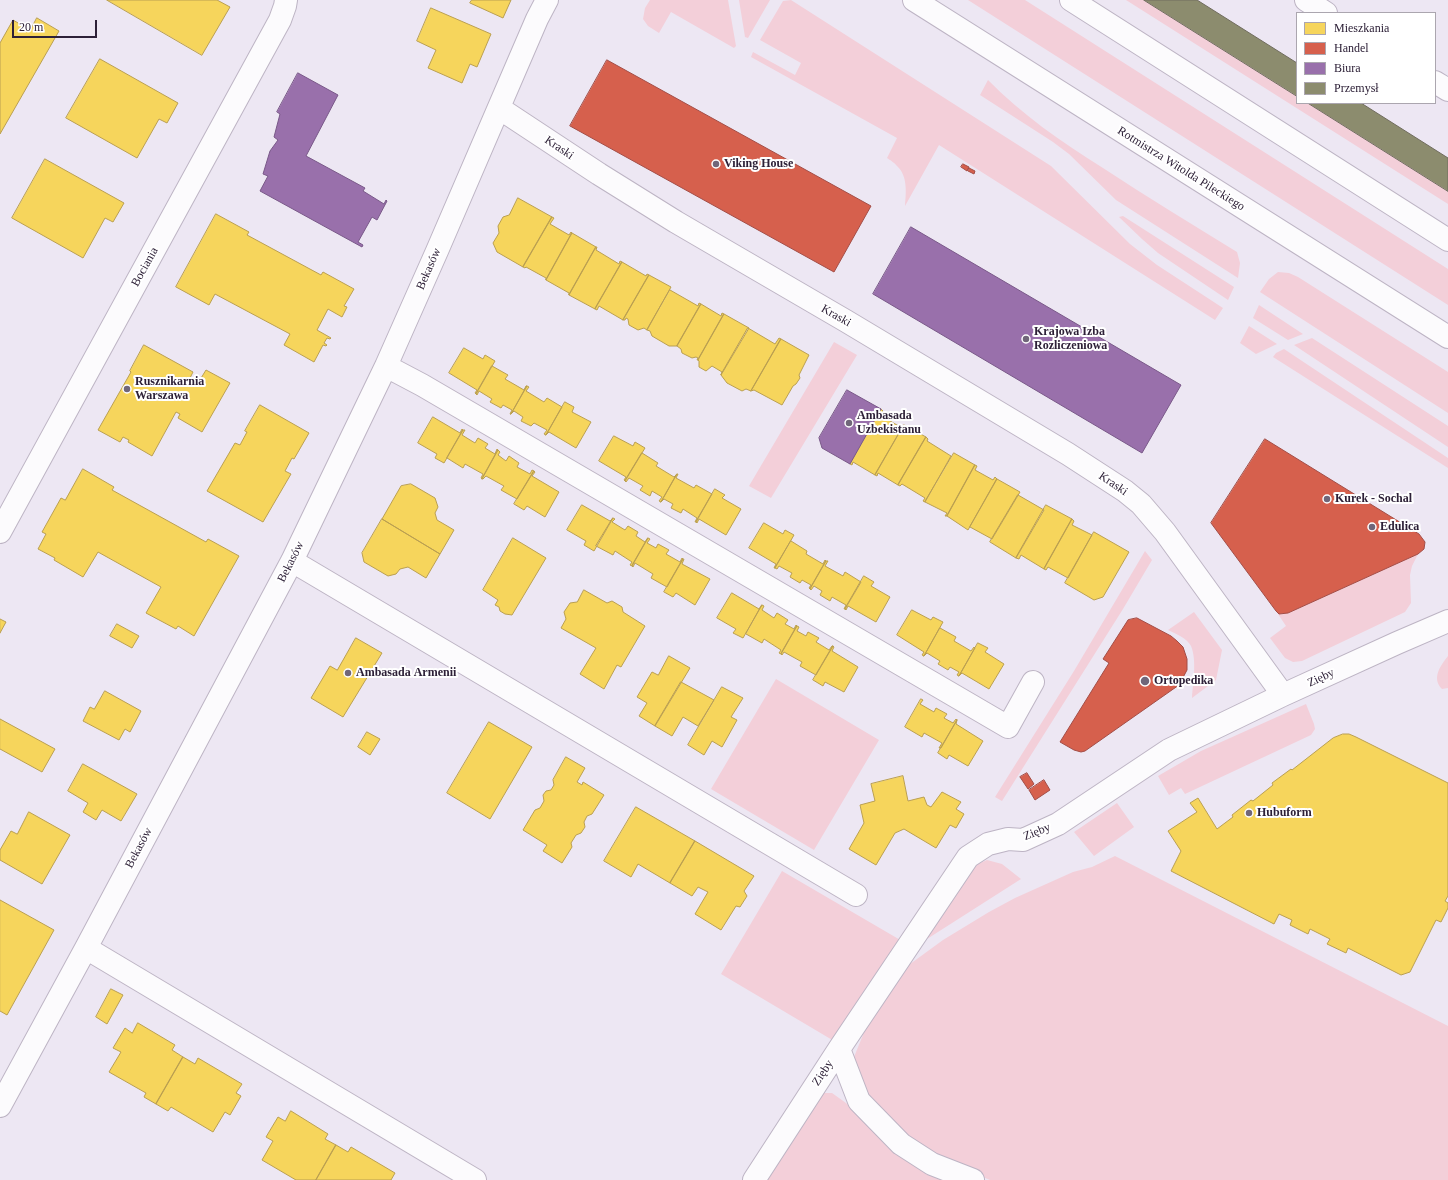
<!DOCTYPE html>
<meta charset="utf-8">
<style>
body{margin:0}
#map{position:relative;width:1448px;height:1180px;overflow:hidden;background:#ede7f3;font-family:"Times New Roman",serif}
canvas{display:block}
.legend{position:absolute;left:1296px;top:12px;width:140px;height:92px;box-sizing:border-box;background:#fff;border:1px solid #aba6af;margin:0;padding:5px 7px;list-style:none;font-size:12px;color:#2d2037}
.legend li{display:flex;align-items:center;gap:8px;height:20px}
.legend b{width:20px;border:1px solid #aba6af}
.scale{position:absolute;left:12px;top:20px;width:85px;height:18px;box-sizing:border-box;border:2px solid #2d2037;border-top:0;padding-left:5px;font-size:12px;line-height:14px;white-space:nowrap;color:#2d2037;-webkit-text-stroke:3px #fff;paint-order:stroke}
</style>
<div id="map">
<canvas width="1448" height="1180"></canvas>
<ul class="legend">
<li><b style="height:11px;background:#f6d55c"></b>Mieszkania</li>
<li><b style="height:11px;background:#d6604d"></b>Handel</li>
<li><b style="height:11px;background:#9970ab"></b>Biura</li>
<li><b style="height:11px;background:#8c8c6e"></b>Przemysł</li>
</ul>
<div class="scale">20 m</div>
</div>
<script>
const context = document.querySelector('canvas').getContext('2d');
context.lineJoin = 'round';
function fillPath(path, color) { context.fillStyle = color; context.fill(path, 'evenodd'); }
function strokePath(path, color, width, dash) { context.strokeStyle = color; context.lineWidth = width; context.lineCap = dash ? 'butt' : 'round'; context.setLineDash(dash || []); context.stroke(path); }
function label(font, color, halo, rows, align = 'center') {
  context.font = font + ' "Times New Roman",serif'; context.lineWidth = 4; context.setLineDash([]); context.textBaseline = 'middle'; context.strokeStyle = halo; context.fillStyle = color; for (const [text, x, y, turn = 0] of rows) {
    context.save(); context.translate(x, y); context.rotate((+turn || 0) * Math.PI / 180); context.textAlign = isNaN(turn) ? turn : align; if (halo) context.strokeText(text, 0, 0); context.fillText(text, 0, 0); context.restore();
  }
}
const green = new Path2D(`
 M 650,0 L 728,0 L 736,46 L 734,48 L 671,12 L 659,33 L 648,26 L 643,19 L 645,8 Z
 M 739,0 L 770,0 L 748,38 L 745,37 Z
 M 791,0 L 1051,166 L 1130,244 L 1157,265 L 1223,308 L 1215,320 L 939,145 L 905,206 C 906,193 908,176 897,166 C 895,163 890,160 887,158 L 897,138 L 751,57 L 753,52 L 795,75 L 801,63 L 760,40 L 783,1 Z
 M 968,0 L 1025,0 L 1448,269 L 1448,305 Z
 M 1126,0 L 1144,0 L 1297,96 L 1297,103 L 1308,103 L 1448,191 L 1448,204 Z
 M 988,80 C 1022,115 1062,142 1103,168 C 1147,197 1192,224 1237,252 L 1240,263 L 1238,278 L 1116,200 L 1069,154 L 1053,142 L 980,95 Z
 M 1123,216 L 1234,287 L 1228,300 L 1158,253 L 1142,239 L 1119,217 Z
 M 1278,272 L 1289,273 L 1298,277 L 1448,372 L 1448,413 L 1260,292 L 1269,279 Z
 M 1259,305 L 1303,334 L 1288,340 L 1253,318 Z
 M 1249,326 L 1277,344 L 1256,354 L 1240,343 Z
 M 1312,338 L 1448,426 L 1448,447 L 1294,345 Z
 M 834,342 L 857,355 L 771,498 L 749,486 Z
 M 1284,349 L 1448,458 L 1448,468 L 1273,357 L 1276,353 Z
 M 1145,551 L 1152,560 L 1123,609 L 1002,801 L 995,797 L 1074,671 Z
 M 1418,554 L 1412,566 L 1410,575 L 1411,603 L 1405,612 L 1302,661 L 1293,662 L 1285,658 L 1270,638 L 1286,626 L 1276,611 L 1283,614 L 1288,613 Z
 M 1194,612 L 1222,650 L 1216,680 L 1192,698 C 1193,683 1197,660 1191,646 C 1187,638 1176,634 1168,630 Z
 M 1448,656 L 1448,688 L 1442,689 C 1431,678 1441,665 1448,656 Z
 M 776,679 L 879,740 L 814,850 L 711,789 Z
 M 1306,704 L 1314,724 L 1315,729 L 1311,735 L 1185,794 L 1181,788 L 1169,795 L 1158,776 L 1201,751 Z
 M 1117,803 L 1134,827 L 1094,856 L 1074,832 Z
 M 1115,856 L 1448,1026 L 1448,1180 L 990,1180 L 924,1152 L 870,1106 L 854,1057 L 865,1030 L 906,967 L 943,940 L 989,912 L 1015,898 L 1073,872 L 1092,867 Z
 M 987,860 L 1002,864 L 1021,879 L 927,939 L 971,867 Z
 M 782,871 L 902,941 L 834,1041 L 721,974 Z
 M 821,1093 L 832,1093 L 846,1103 L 891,1147 L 948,1180 L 764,1180 Z`);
const homes = new Path2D(`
 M 107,0 L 217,0 L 230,7 L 202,55 Z
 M 472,0 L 511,0 L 503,18 L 470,3 Z
 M 431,8 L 491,34 L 477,67 L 470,64 L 462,83 L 428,68 L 436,50 L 417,41 Z
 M 37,18 L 59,31 L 0,134 L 0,43 L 13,20 L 30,30 Z
 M 100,59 L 178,103 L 167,123 L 159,119 L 137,158 L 66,118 Z
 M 45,159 L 124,203 L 113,222 L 105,218 L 83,258 L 12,218 Z
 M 518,198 L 552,217 L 523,267 L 497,252 L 493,243 L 499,233 L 498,226 L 503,217 L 509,215 Z
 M 216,214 L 249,232 L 247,235 L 321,275 L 323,272 L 354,289 L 344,306 L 347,307 L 342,317 L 328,309 L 317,330 L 331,338 L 330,339 L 327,338 L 324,343 L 327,345 L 326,346 L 323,345 L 314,362 L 284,345 L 290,334 L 215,294 L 209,305 L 176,287 Z
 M 552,217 L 554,218 L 550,224 L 569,235 L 571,232 L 572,233 L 546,280 L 546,278 L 526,267 L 525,268 L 523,267 Z
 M 572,233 L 596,247 L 569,295 L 569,293 L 546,280 Z
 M 596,247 L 597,247 L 596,250 L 619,264 L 620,261 L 622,262 L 595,309 L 569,295 Z
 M 622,262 L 646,276 L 647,274 L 649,275 L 623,320 L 599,306 L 597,310 L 595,309 Z
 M 649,275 L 671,287 L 647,330 L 644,328 L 638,330 L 629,325 L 628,319 L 626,318 L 625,320 L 623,320 Z
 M 670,290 L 698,306 L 699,303 L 701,304 L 677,346 L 669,346 L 652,336 L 650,331 L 647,330 Z
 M 701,304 L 721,316 L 722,313 L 724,314 L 698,360 L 697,360 L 698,358 L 696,357 L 692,358 L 682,353 L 681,349 L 677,346 Z
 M 724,314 L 749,328 L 721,375 L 722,372 L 712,366 L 706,371 L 699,367 L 699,361 L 698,360 Z
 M 748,328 L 775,344 L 779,338 L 781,339 L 751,391 L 746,389 L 742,391 L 727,383 L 721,375 Z
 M 781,339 L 809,355 L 799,375 L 800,378 L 796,384 L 793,386 L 782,405 L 754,390 L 751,391 Z
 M 144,345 L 193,372 L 190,378 L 198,383 L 206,370 L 230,383 L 202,432 L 178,418 L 180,414 L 176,412 L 152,456 L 128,442 L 129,440 L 123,437 L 120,442 L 98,430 L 131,372 L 130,371 Z
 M 464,348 L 483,359 L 485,355 L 495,361 L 476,394 L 475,393 L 477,390 L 449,373 Z
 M 492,366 L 508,375 L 505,379 L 524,390 L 526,386 L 527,386 L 511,414 L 510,414 L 512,410 L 503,405 L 501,408 L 490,402 L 492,399 L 479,391 L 477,395 L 476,394 Z
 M 527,386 L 529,387 L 526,391 L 544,402 L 547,398 L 562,407 L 546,435 L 544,434 L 547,430 L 534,423 L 531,426 L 521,421 L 523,417 L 514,411 L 511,414 Z
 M 565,402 L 574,407 L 572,412 L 591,422 L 576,448 L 549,432 L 546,435 Z
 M 260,405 L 309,433 L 294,459 L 292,458 L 285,471 L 291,474 L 263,522 L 207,491 L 235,443 L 240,445 L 247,432 L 245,431 Z
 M 881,409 L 883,411 L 880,415 L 902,428 L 875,475 L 853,462 L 852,465 L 850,464 Z
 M 433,417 L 460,433 L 462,429 L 463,430 L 444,463 L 435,458 L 437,454 L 418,443 Z
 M 904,425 L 926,437 L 898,485 L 878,473 L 877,476 L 875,475 Z
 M 463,430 L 465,430 L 462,435 L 475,443 L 478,438 L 488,444 L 485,448 L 495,454 L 497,449 L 498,450 L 482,479 L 481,478 L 483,474 L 465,464 L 463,468 L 447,458 Z
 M 614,436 L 633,446 L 635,442 L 645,448 L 625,481 L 624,480 L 626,477 L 599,461 Z
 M 926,437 L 928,439 L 927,441 L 951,456 L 925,502 L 923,501 L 925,498 L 902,484 L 900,486 L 898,485 Z
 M 498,450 L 500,452 L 498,455 L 506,461 L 509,456 L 519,463 L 517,467 L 530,474 L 532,470 L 534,471 L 517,499 L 501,490 L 504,486 L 486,476 L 483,479 L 482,479 Z
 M 642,453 L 658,463 L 656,466 L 674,477 L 677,474 L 661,502 L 659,501 L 662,497 L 652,491 L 650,496 L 640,490 L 643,486 L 629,478 L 626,482 L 625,481 Z
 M 954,453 L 975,465 L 947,516 L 945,516 L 947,513 L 925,502 Z
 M 975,465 L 977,466 L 975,470 L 993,480 L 995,477 L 997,479 L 968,530 L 947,516 Z
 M 83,469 L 114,487 L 112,490 L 206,542 L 208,539 L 239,556 L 194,636 L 178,626 L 176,629 L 146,613 L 161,587 L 98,552 L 83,577 L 54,560 L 55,558 L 38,549 L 46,534 L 42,532 L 61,498 L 65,500 Z
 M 534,471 L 535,472 L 532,476 L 559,492 L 545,517 L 527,506 L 524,510 L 514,504 Z
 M 677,474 L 678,474 L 676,478 L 694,488 L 696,485 L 712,494 L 696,522 L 695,522 L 697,518 L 683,509 L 681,513 L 671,508 L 673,504 L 664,499 L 661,502 Z
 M 997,479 L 1020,492 L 992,539 L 970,527 Z
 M 411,484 L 435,498 L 438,507 L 435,513 L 437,520 L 454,530 L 440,554 L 382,519 L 401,486 Z
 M 715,489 L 725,495 L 722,498 L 741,509 L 726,535 L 699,519 L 697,523 L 696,522 Z
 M 1018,495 L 1044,510 L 1016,558 L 990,542 Z
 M 582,505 L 610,521 L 613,518 L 594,551 L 584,545 L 586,541 L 567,530 Z
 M 1046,505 L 1072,519 L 1044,569 L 1021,555 L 1019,559 L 1016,558 Z
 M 613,518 L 615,519 L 612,522 L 625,530 L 628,526 L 638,532 L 636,536 L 645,542 L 648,538 L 632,566 L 630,565 L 632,562 L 615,551 L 613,555 L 596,546 Z
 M 382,519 L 440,554 L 426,578 L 408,567 L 400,569 L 396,574 L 388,576 L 364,562 L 362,553 Z
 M 1072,519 L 1074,521 L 1072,525 L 1092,535 L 1068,578 L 1048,567 L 1046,570 L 1044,569 Z
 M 764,523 L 783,534 L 785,530 L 794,535 L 775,568 L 774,568 L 776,564 L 749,548 Z
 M 1094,532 L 1129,552 L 1103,597 L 1094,600 L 1065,583 Z
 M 513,538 L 546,558 L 512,615 L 505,614 L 500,611 L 499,607 L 495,605 L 498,600 L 483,590 Z
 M 648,538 L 650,539 L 647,543 L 656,548 L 658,544 L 669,550 L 666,554 L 680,562 L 682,558 L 683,559 L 667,587 L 651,578 L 653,574 L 635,563 L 633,567 L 632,566 Z
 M 791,541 L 807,551 L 806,554 L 823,564 L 825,560 L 826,561 L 810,589 L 809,588 L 811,585 L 802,580 L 800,583 L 790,577 L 792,573 L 779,566 L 777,569 L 775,568 Z
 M 683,559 L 684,559 L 682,564 L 710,579 L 695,605 L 676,593 L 673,597 L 664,592 Z
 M 826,561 L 828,561 L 825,566 L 843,576 L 845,572 L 861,582 L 845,609 L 844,609 L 846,605 L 832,597 L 830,601 L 820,595 L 822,591 L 814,586 L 811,590 L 810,589 Z
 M 864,576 L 874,582 L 871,586 L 890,597 L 876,622 L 848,606 L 846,610 L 845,609 Z
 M 584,590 L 607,603 L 612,601 L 622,607 L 623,612 L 645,626 L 621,667 L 617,665 L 604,689 L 580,674 L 596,648 L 561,628 L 566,619 L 564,612 L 570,603 L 577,602 Z
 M 732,593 L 759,609 L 762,605 L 743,638 L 733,633 L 736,629 L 717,618 Z
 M 762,605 L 764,606 L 762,610 L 774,618 L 777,613 L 788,620 L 785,624 L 794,629 L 796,625 L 797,626 L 781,654 L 779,653 L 781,650 L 764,639 L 762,643 L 746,634 Z
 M 912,610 L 931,620 L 933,617 L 943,622 L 924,656 L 922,655 L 924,652 L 897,635 Z
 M 0,619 L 6,622 L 0,633 Z
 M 117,624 L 139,636 L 132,648 L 110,636 Z
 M 797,626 L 799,627 L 797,631 L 806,636 L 808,632 L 819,638 L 816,642 L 829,650 L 832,646 L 833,646 L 816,675 L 800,666 L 802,662 L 784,652 L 782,655 L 781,654 Z
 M 940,628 L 956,637 L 954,641 L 971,651 L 974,647 L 975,648 L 959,676 L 957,675 L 959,672 L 950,667 L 948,670 L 938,664 L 940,661 L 927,653 L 924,656 Z
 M 356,638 L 382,653 L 343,717 L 311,698 L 330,666 L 337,670 Z
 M 978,643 L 988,648 L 985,652 L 1004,664 L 989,689 L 962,673 L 959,676 Z
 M 833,646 L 834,647 L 832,651 L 858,667 L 844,692 L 825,682 L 823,686 L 813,680 Z
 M 669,656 L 690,668 L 655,726 L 639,716 L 647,703 L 637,697 L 652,672 L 658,675 Z
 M 681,682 L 714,700 L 698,726 L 683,717 L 672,736 L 655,726 Z
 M 722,687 L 743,698 L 731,717 L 737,720 L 722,747 L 712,741 L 704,755 L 688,745 Z
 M 105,691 L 141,711 L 130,732 L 125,729 L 119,740 L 83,721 L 90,707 L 94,709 Z
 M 921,699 L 923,700 L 920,704 L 934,712 L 936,708 L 947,714 L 944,718 L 953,723 L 956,719 L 957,720 L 941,748 L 939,748 L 942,743 L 924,733 L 922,737 L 905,727 Z
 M 0,719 L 55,749 L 42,772 L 0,749 Z
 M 957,720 L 956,724 L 983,741 L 968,766 L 949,755 L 947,759 L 938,753 Z
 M 489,722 L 532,747 L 490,819 L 447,793 Z
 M 367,732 L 380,739 L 370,755 L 358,747 Z
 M 1343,734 L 1349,734 L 1356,737 L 1448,783 L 1448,896 L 1445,901 L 1448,903 L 1448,908 L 1441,922 L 1436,920 L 1410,972 L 1401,975 L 1348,948 L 1346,953 L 1327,944 L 1330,939 L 1310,929 L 1308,934 L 1290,925 L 1292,920 L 1279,914 L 1274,924 L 1171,871 L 1181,851 L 1168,831 L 1197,812 L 1190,803 L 1198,798 L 1217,829 L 1233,817 L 1232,815 L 1251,800 L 1253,801 L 1273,785 L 1272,783 L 1291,769 L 1292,770 L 1333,738 Z
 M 566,757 L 585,768 L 577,782 L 582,785 L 583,782 L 604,795 L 592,814 L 587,816 L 584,822 L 585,827 L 581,833 L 576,835 L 571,843 L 572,847 L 562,863 L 543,851 L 547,845 L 523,830 L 535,810 L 540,808 L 544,801 L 543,795 L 546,791 L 551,790 L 554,785 L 553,780 Z
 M 83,764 L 137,794 L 121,821 L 102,810 L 96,820 L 83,812 L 88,803 L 68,791 Z
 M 903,776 L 908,801 L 924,797 L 927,805 L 931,807 L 942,792 L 961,802 L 956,809 L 964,814 L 956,828 L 950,825 L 936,848 L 904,829 L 895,833 L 876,865 L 849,849 L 864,823 L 860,805 L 875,801 L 871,784 Z
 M 636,807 L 695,841 L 670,883 L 638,864 L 631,877 L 604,861 Z
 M 29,812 L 70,835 L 42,884 L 0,860 L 0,850 L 11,831 L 17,834 Z
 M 695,841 L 754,876 L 744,891 L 747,896 L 740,907 L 736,906 L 721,930 L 695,914 L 708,892 L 698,887 L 692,896 L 670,883 Z
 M 0,900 L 54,930 L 7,1015 L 0,1011 Z
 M 111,989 L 123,995 L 107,1024 L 96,1017 Z
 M 138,1023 L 175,1045 L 172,1050 L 183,1057 L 156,1104 L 144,1097 L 146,1093 L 109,1072 L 121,1052 L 113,1048 L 125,1028 L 132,1033 Z
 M 183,1057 L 195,1064 L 198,1058 L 242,1084 L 236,1093 L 241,1096 L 230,1115 L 225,1112 L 213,1132 L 171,1107 L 168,1111 L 156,1104 Z
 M 291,1111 L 328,1134 L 325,1139 L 336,1145 L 316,1180 L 296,1180 L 262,1160 L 273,1141 L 266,1137 L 278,1117 L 285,1121 Z
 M 336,1145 L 348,1152 L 351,1147 L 395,1173 L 391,1180 L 316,1180 Z`);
const shops = new Path2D(`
 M 607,60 L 871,206 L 834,272 L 570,126 Z
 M 963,164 L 969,167 L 967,171 L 961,167 Z
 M 969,168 L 975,171 L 974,174 L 968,171 Z
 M 1265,439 L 1419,534 L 1425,542 L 1424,549 L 1418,554 L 1288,613 L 1279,614 L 1276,611 L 1211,523 Z
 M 1137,618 L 1171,636 L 1177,641 L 1183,647 L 1187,659 L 1187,670 L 1179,685 L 1085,751 L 1081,752 L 1074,750 L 1060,742 L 1109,663 L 1103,659 L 1128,620 Z
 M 1027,773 L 1034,784 L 1028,789 L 1020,777 Z
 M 1044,780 L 1050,790 L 1035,800 L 1029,790 Z`);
const offices = new Path2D(`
 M 298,73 L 338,95 L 306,156 L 365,188 L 363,191 L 384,204 L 386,200 L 387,201 L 377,220 L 372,217 L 358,242 L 363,245 L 362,247 L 260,191 L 268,176 L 263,174 L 270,151 L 278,140 L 274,137 L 280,114 L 277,112 Z
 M 911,227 L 1181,385 L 1142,453 L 873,294 Z
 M 847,390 L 881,409 L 850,464 L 822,448 L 819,438 Z`);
const industry = new Path2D(`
 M 1144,0 L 1197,0 L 1297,63 L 1297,96 Z
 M 1308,103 L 1361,103 L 1448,158 L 1448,191 Z`);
const minor = new Path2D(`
 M 1306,0 L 1326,13
 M 1435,82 L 1448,90
 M 499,108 L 599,174 L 676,222 L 846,321 L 1068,454 L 1125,491 L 1141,504 L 1165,532 L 1283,695
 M 386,366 L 422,385 L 1008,727 L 1033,682
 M 0,532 L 280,20 L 285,6 L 286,0
 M 292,561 L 856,895
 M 86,948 L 475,1180
 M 839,1049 L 859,1101 L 901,1144 L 932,1164 L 973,1180
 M 0,1106 L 86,948 L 292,561 L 386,366 L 437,251 L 537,19 L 547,0
 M 754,1180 L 839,1049 L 968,857 L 988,844 L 1008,839 L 1023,840 L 1058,824 L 1169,750 L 1283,695 L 1397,643 L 1448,621`);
const major = new Path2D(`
 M 914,0 L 1448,337
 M 1071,0 L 1448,240`);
const markers = [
 [716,164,4,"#706679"],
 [1026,339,4,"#706679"],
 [127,389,4,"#706679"],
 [849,423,4,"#706679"],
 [1327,499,4,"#706679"],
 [1372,527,4,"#706679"],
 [348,673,4,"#706679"],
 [1145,681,5,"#706679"],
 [1249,813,4,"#706679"]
];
const streetNames = [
 ["Kraski",559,148,34],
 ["Rotmistrza Witolda Pileckiego",1181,169,32],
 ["Bociania",145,267,-61],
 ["Bekasów",429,269,-66],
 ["Kraski",836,316,30],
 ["Kraski",1113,484,34],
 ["Bekasów",291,562,-63],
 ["Zięby",1321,678,-25],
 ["Zięby",1037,832,-22],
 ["Bekasów",139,848,-62],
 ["Zięby",823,1073,-57]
];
const poiNames = [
 ["Viking House",724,164],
 ["Krajowa Izba",1034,332],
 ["Rozliczeniowa",1034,346],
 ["Rusznikarnia",135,382],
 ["Warszawa",135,396],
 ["Ambasada",857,416],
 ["Uzbekistanu",857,430],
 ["Kurek - Sochal",1335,499],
 ["Edulica",1380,527],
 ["Ambasada Armenii",356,673],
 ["Ortopedika",1154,681],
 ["Hubuform",1257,813]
];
fillPath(green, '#f3cfd9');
fillPath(homes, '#f6d55c');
strokePath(homes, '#ba9f51', 1);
fillPath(shops, '#d6604d');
strokePath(shops, '#a34d46', 1);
fillPath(offices, '#9970ab');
strokePath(offices, '#795888', 1);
fillPath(industry, '#8c8c6e');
strokePath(industry, '#706c5e', 1);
strokePath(minor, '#bdb4c4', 24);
strokePath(major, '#bdb4c4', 24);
strokePath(minor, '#fcfbfd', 22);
strokePath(major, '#fcfbfd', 22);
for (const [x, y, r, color] of markers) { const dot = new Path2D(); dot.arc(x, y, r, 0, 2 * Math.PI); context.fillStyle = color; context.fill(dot); strokePath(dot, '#fff', 1.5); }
label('12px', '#2d2037', '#fff', streetNames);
label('bold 12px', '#2d2037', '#fff', poiNames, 'left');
</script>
